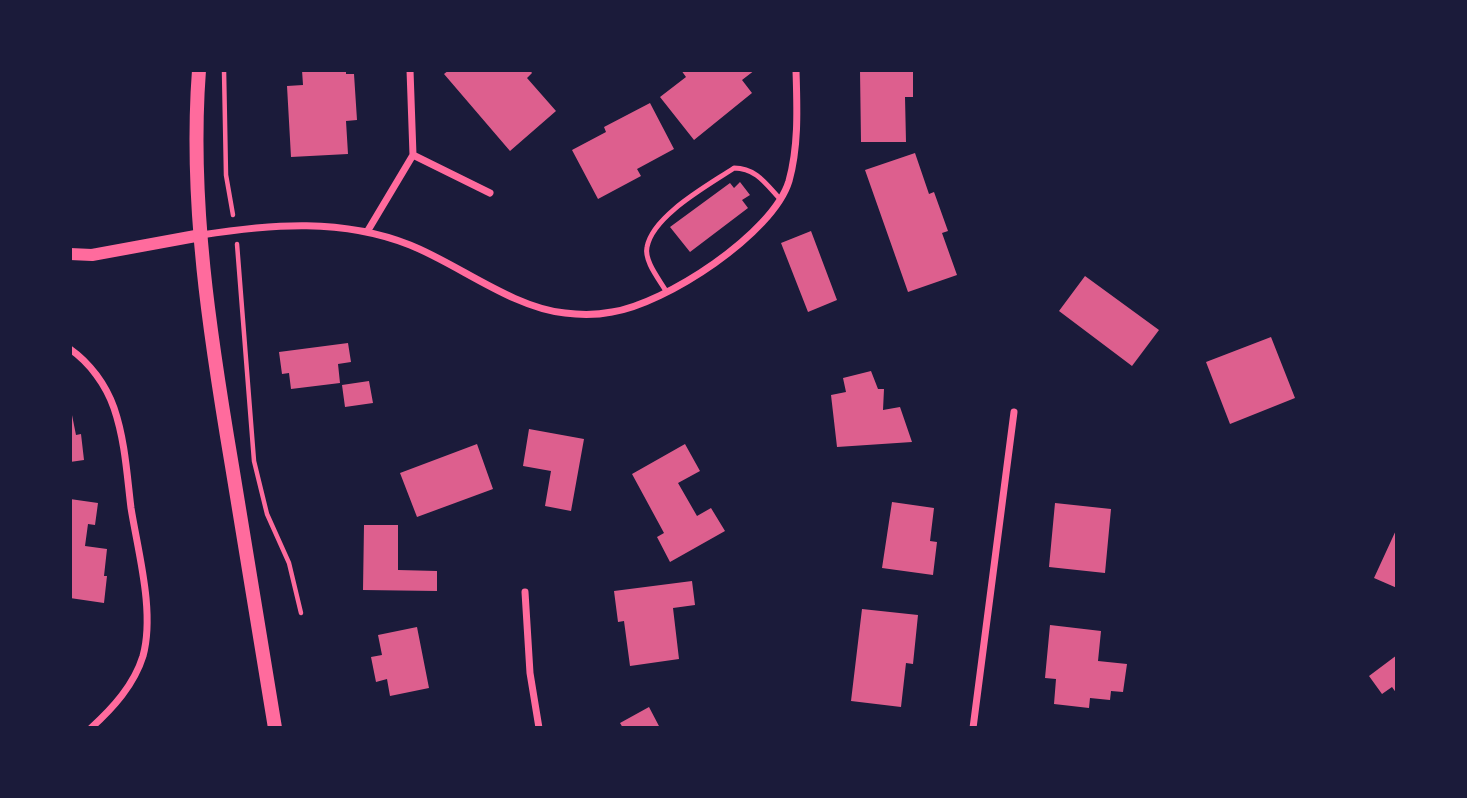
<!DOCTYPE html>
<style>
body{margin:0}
#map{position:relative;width:1467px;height:798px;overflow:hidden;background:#1b1b3a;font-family:"Sofia Sans Condensed",sans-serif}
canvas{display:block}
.frame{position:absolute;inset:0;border:72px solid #1b1b3a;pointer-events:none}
</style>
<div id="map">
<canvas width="1467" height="798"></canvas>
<div class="frame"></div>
</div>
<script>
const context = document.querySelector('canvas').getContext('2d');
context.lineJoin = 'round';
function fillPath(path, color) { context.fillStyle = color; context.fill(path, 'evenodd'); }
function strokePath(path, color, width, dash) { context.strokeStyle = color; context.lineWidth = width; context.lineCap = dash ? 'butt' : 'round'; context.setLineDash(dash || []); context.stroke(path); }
const building = new Path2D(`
 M 302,70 L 346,70 L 346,74 L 354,74 L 357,120 L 346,121 L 348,154 L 291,157 L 287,86 L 303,85 Z
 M 449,70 L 530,70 L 532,73 L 527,78 L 556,111 L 510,151 L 444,74 Z
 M 681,70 L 755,70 L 742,80 L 752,93 L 694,140 L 660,97 L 686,77 Z
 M 860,70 L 913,70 L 913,97 L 905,97 L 906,142 L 861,142 Z
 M 650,103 L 674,149 L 637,169 L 641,176 L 598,199 L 572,150 L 606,132 L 604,127 Z
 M 915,153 L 929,194 L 934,192 L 948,231 L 942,233 L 957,275 L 908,292 L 865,170 Z
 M 740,182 L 750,195 L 742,200 L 748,208 L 690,252 L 670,227 L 730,183 L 734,188 Z
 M 811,231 L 837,300 L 808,312 L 781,243 Z
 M 1085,276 L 1159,330 L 1132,366 L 1059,311 Z
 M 1271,337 L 1295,398 L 1230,424 L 1206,362 Z
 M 348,343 L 351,362 L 338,364 L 340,383 L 291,389 L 289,373 L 282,374 L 279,352 Z
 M 871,371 L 878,389 L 884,389 L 883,410 L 900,407 L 912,442 L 837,447 L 831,395 L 846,392 L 843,378 Z
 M 369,381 L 373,403 L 345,407 L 342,385 Z
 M 70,405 L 76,435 L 81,434 L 84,460 L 70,462 Z
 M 529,429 L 584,439 L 571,511 L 545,506 L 551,471 L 523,466 Z
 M 477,444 L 493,489 L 417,517 L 400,473 Z
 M 685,444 L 700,471 L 678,483 L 697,516 L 711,508 L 725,531 L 670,562 L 657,537 L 664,533 L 632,474 Z
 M 70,499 L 98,503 L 95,525 L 88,524 L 85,546 L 107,549 L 104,576 L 107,576 L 104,603 L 70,598 Z
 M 892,502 L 934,508 L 930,541 L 937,542 L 933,575 L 882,568 Z
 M 1055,503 L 1111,509 L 1105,573 L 1049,567 Z
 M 364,525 L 398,525 L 398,570 L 437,571 L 437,591 L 363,590 Z
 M 1397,528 L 1397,588 L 1374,578 Z
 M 692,581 L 695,605 L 673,608 L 679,659 L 630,666 L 624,621 L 618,622 L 614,591 Z
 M 862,609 L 918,615 L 913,664 L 906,663 L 901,707 L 851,701 Z
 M 1050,625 L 1101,631 L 1098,661 L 1127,664 L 1123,692 L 1111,691 L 1110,700 L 1090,698 L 1089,708 L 1054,704 L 1056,679 L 1045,678 Z
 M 417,627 L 429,688 L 390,696 L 387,679 L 376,682 L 371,657 L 382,655 L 378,635 Z
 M 1397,655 L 1397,694 L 1392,687 L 1382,694 L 1369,676 Z
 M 649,707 L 660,728 L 623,728 L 620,723 Z`);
const path = new Path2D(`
 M 224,70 L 226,175 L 233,215
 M 237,244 L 254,461 L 267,514 L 289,563 L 301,613`);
const service = new Path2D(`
 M 666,291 C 659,279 644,261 647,247 C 653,215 709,185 734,168 C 756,168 766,184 780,199`);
const minor = new Path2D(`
 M 413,155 L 490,193
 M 367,232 L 413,155 L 410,70
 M 201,235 C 272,224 342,218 410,245 C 458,264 513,308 565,313 C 580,315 597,315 612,312 C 665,304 773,234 789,181 C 799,145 797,106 796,70
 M 70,349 C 90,363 106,385 114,408 C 125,440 127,475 131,508 C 138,552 155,612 143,656 C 134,685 113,708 91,728
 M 525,592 L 530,673 L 539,728
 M 973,728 L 1014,412`);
const tertiary = new Path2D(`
 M 70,254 L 92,255 L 201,235`);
const secondary = new Path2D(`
 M 199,70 C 189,202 210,336 232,466 C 246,553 261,641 275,728`);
fillPath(building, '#dd5f8e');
strokePath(path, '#ff6b9d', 4.5);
strokePath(service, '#ff6b9d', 5);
strokePath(minor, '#ff6b9d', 7);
strokePath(tertiary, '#ff6b9d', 12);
strokePath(secondary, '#ff6b9d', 14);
</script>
